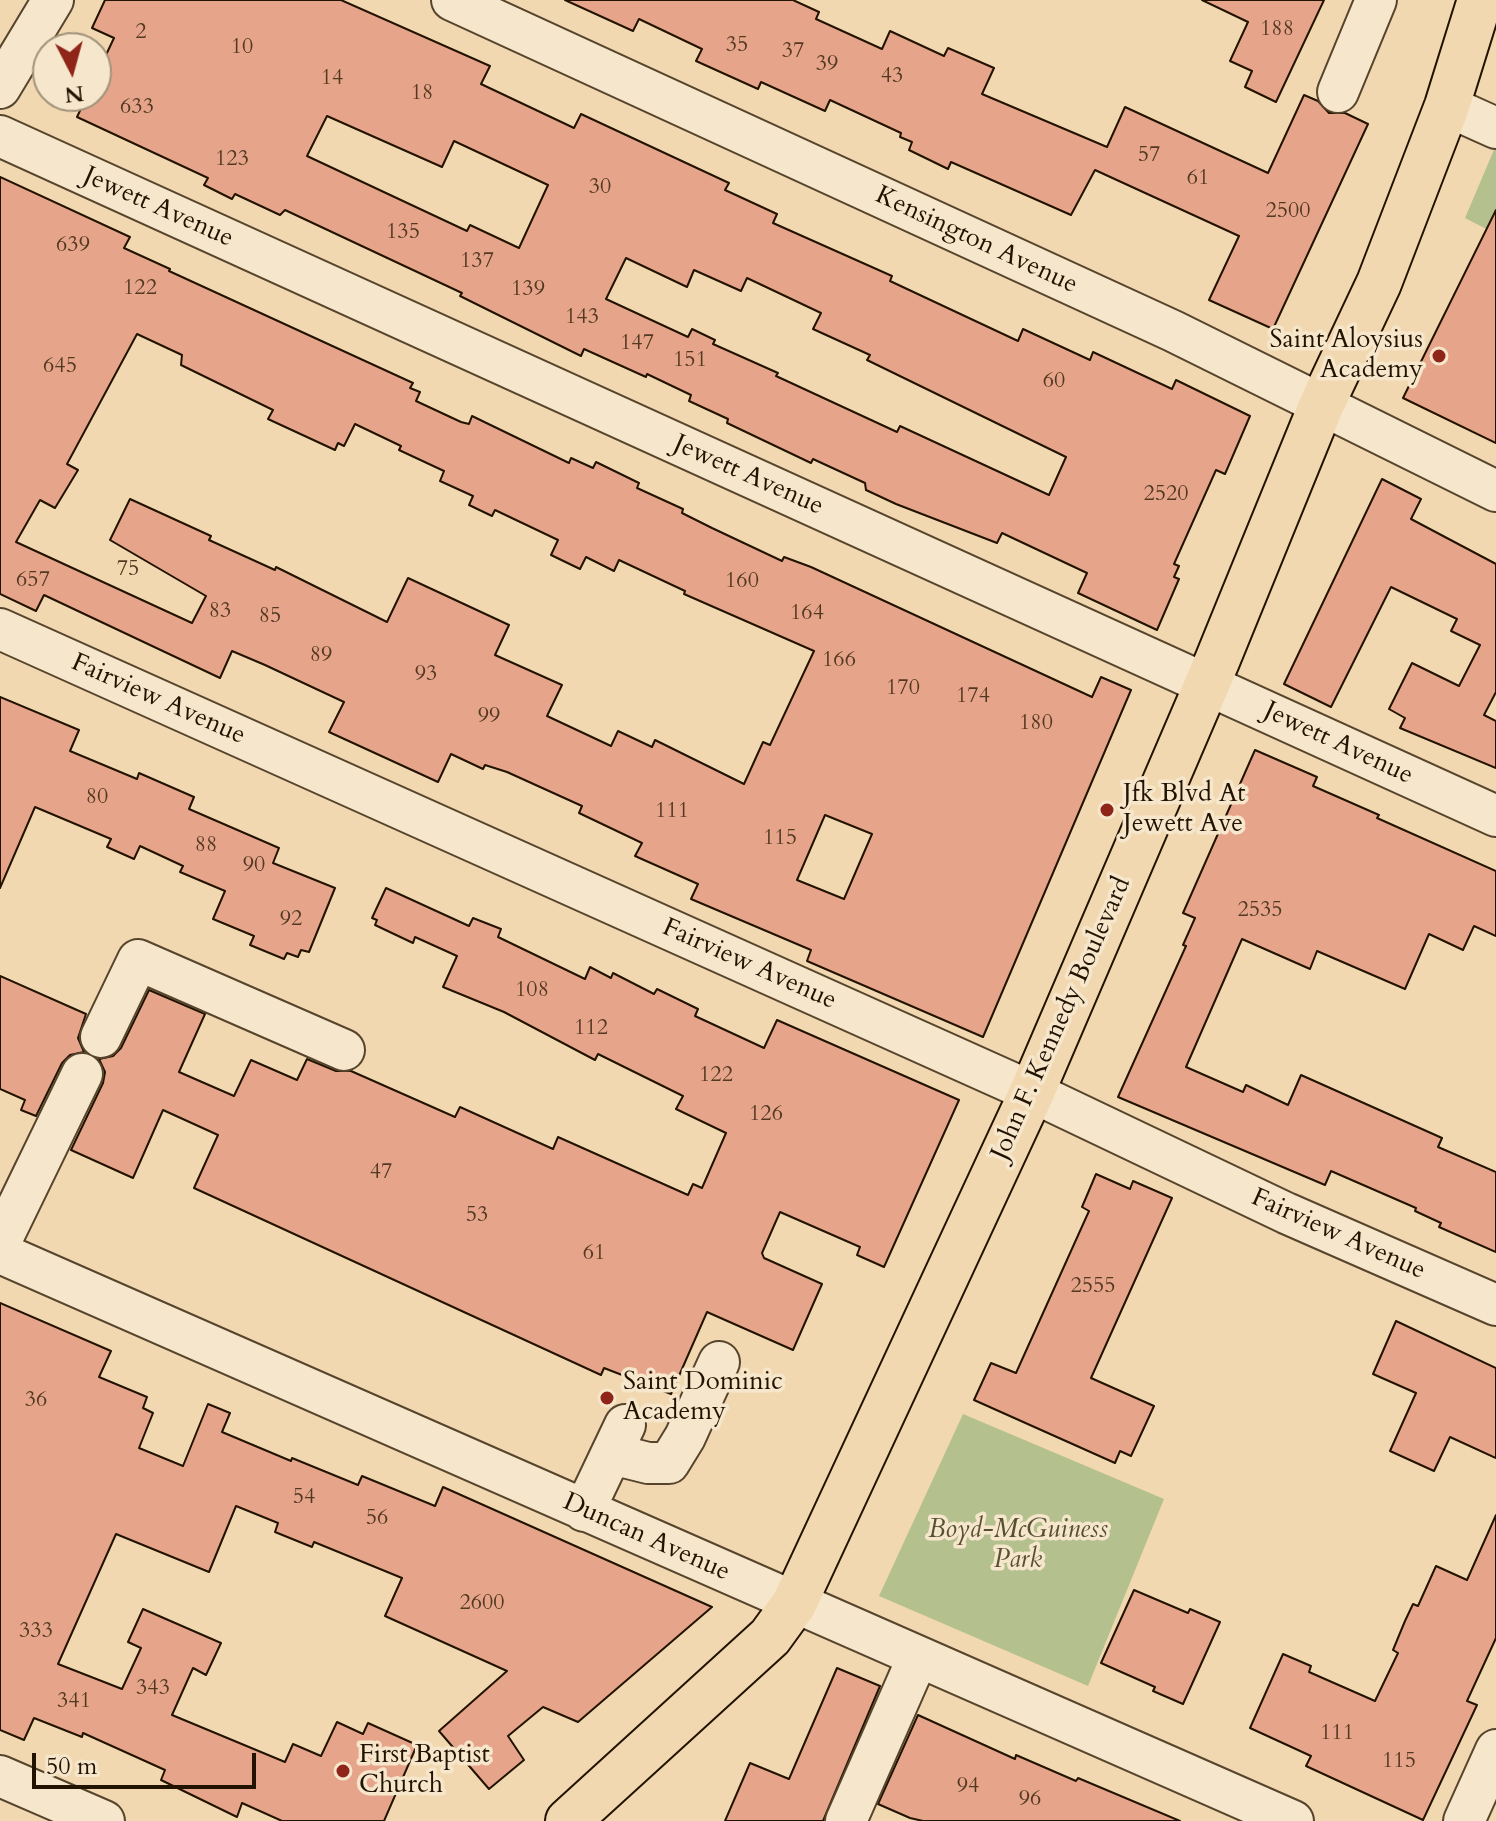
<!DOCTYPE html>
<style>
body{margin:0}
#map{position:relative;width:1496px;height:1821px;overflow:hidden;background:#f1d8b0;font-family:Cardo,serif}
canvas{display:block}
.north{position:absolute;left:32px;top:32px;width:80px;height:80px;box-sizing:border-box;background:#f6e6cc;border:2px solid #a1927a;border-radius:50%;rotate:174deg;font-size:22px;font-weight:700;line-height:32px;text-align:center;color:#221300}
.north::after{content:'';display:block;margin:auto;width:28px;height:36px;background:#8f2418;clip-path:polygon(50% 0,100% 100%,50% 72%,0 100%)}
.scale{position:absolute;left:32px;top:1753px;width:224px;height:36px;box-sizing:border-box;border:4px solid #221300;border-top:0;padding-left:10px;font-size:24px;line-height:28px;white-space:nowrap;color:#221300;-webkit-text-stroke:6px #f6e6cc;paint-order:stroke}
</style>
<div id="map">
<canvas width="1496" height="1821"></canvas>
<div class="north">N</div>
<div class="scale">50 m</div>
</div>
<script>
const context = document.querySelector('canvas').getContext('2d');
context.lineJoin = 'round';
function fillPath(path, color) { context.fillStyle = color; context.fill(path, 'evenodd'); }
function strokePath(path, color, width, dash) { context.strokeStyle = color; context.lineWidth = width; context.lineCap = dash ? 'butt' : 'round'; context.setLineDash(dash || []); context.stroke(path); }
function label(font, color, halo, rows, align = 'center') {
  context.font = font + ' Cardo,serif'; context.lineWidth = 7; context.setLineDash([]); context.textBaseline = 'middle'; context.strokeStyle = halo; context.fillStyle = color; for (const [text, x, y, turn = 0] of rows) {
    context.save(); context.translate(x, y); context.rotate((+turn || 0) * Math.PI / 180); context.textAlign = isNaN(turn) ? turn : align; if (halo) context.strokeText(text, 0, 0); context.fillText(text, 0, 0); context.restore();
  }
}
const green = new Path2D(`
 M 1496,145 L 1496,234 L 1465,218 Z
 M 963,1414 L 1164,1499 L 1088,1686 L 879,1596 Z`);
const building = new Path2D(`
 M 105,0 L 341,0 L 490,66 L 481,84 L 574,128 L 581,114 L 729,183 L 725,190 L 777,214 L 773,223 L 892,276 L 890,281 L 1018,341 L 1023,329 L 1090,360 L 1093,352 L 1172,389 L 1176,380 L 1250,416 L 1225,474 L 1216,470 L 1174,564 L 1179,566 L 1174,577 L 1179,579 L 1157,630 L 1078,593 L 1087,573 L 1002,533 L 997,543 L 896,504 L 866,490 L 865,483 L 813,459 L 811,463 L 727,423 L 728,419 L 689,401 L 691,395 L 647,374 L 646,377 L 584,349 L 581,356 L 460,296 L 462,293 L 285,210 L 280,215 L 235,194 L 232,199 L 204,185 L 208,178 L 77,117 L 87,96 L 96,96 L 96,76 L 114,38 L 92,28 ZM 327,116 L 442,167 L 454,141 L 548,185 L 519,248 L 470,225 L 467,231 L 307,156 ZM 626,258 L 687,287 L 694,270 L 741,291 L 747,278 L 821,313 L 813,329 L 870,355 L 867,360 L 1066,457 L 1049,495 L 900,426 L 897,432 L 776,376 L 778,373 L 713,344 L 715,340 L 692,329 L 688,337 L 606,299 Z
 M 565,0 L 793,0 L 819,12 L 816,19 L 882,49 L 890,31 L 944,56 L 948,48 L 994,68 L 982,94 L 1107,147 L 1125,107 L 1268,173 L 1304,95 L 1318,101 L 1329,113 L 1345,113 L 1368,124 L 1273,329 L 1209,300 L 1239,236 L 1095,170 L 1071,215 L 951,162 L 948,169 L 909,150 L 912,142 L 900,137 L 901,133 L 830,100 L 825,111 L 761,82 L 758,89 L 696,61 L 702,49 L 639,19 L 633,31 Z
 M 1202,0 L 1324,0 L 1276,102 L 1245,87 L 1252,71 L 1230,61 L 1248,22 Z
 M 0,177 L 130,237 L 124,248 L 170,269 L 169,271 L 413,383 L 410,388 L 420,392 L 416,401 L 461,422 L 469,424 L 472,416 L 569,463 L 571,458 L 593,468 L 596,462 L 639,483 L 637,488 L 683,509 L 682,513 L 712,528 L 782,561 L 784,557 L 811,567 L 1092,697 L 1101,677 L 1131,690 L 983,1037 L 807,961 L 811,950 L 691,899 L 698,884 L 635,856 L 642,843 L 579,813 L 582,806 L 507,772 L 485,765 L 483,769 L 451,754 L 438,782 L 329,732 L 344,702 L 265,665 L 232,651 L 220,678 L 44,595 L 36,611 L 0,594 ZM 137,334 L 182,355 L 181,365 L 273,410 L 268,419 L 335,450 L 338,443 L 344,446 L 355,424 L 401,446 L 399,450 L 444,471 L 440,481 L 473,496 L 469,505 L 492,516 L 495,510 L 558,540 L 551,555 L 580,569 L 586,557 L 614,571 L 619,560 L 685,591 L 684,594 L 814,651 L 770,745 L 763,742 L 744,784 L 655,740 L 652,747 L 618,731 L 611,746 L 547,716 L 562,685 L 495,655 L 509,625 L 408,578 L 387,622 L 276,567 L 275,570 L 209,540 L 211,536 L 130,499 L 110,540 L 206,596 L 192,623 L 16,542 L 40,500 L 55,508 L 78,470 L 67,464 ZM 825,815 L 872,834 L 844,899 L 797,880 Z
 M 1496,210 L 1496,443 L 1403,398 Z
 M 1382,479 L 1421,499 L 1411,519 L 1496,564 L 1496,692 L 1484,715 L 1496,721 L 1496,768 L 1400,728 L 1405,718 L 1389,709 L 1412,663 L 1459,686 L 1480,645 L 1451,631 L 1457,619 L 1391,587 L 1331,707 L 1284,684 Z
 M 0,697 L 79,730 L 70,751 L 137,779 L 139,773 L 194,797 L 189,809 L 279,848 L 273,863 L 335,888 L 309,952 L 301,950 L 298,957 L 287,953 L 284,959 L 250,945 L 254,936 L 213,919 L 225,891 L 180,872 L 183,866 L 140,846 L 134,859 L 107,847 L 111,839 L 35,807 L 0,888 Z
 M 1255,750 L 1317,777 L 1313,786 L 1379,815 L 1377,818 L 1496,871 L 1496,936 L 1474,926 L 1463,950 L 1429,934 L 1405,989 L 1317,951 L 1310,969 L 1242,939 L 1186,1067 L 1243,1092 L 1246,1085 L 1288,1105 L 1301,1075 L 1442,1138 L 1438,1147 L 1496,1172 L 1496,1252 L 1439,1227 L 1441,1223 L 1415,1211 L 1416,1208 L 1331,1171 L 1325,1185 L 1118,1097 L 1186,946 L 1183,945 L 1195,918 L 1183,913 Z
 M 386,888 L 469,926 L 473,918 L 501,929 L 498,937 L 585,979 L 590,967 L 611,978 L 613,973 L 654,994 L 657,989 L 698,1009 L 695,1016 L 764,1048 L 777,1020 L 959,1100 L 884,1267 L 857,1255 L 860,1247 L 780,1212 L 762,1253 L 764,1258 L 822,1284 L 793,1350 L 707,1312 L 671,1394 L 604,1368 L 601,1375 L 194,1188 L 218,1135 L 163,1110 L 133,1178 L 71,1150 L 103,1083 L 105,1072 L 99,1059 L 113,1056 L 121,1048 L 149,990 L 205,1014 L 179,1072 L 234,1096 L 251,1060 L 297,1080 L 307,1059 L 336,1071 L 351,1071 L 455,1117 L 460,1107 L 553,1149 L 558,1137 L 688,1195 L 693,1184 L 702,1188 L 726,1133 L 676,1109 L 683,1096 L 598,1054 L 595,1060 L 504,1012 L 443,987 L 457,956 L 415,937 L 413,943 L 375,925 L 377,920 L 372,918 Z
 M 0,976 L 86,1014 L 78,1038 L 84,1052 L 70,1055 L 62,1063 L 36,1116 L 21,1110 L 25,1100 L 0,1089 Z
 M 1096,1174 L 1130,1189 L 1133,1181 L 1172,1198 L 1091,1378 L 1154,1406 L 1131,1456 L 1120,1451 L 1115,1463 L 974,1400 L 991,1363 L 1016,1373 L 1089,1211 L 1082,1207 Z
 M 0,1303 L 111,1351 L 99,1377 L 147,1397 L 143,1408 L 153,1413 L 139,1448 L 183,1466 L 208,1404 L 230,1413 L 222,1432 L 291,1461 L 292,1458 L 358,1485 L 362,1476 L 435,1506 L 443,1487 L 712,1607 L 578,1722 L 543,1707 L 508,1736 L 524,1760 L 489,1789 L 439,1731 L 507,1671 L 385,1616 L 402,1578 L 314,1542 L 312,1547 L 275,1532 L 278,1523 L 236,1506 L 209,1572 L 116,1534 L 58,1664 L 122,1689 L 141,1648 L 128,1642 L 143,1609 L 221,1643 L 206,1675 L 193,1668 L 172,1715 L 285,1762 L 293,1744 L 321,1756 L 337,1722 L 363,1734 L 368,1723 L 417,1745 L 384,1821 L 282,1821 L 242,1803 L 237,1817 L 161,1780 L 165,1770 L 83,1733 L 82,1737 L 34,1718 L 24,1740 L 0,1730 Z
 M 1396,1321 L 1496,1368 L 1496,1458 L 1450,1437 L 1434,1471 L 1390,1451 L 1416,1393 L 1373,1374 Z
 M 1496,1515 L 1496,1638 L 1467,1701 L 1477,1705 L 1423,1820 L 1306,1766 L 1311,1756 L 1250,1728 L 1283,1654 L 1311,1666 L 1309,1672 L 1375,1701 L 1398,1653 L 1393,1650 L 1405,1621 L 1413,1604 L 1418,1606 L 1436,1566 L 1467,1580 Z
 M 1134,1590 L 1188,1613 L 1190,1609 L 1220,1622 L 1183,1704 L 1153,1691 L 1155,1687 L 1101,1663 Z
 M 837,1668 L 880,1686 L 823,1821 L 725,1821 L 750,1763 L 789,1779 Z
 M 918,1715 L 1015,1759 L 1016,1755 L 1076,1781 L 1078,1778 L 1180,1821 L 923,1821 L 910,1818 L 878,1804 Z`);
const minor = new Path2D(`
 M 452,0 L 1173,331 L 1496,491
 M 0,88 L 53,0
 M 1338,92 L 1376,0
 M 1447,106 L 1496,128
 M 0,136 L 1496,816
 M 0,629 L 1032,1092 L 1286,1213 L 1496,1305
 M 101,1037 L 138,960 L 344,1050
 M 0,1243 L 82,1074
 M 0,1253 L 1293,1821
 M 612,1454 L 648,1463 L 669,1463 L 685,1437 L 719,1362
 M 584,1511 L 625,1425
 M 0,1776 L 104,1821
 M 846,1821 L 918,1657
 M 1464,1821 L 1496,1750`);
const major = new Path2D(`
 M 568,1821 L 770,1637 L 794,1604 L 1032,1092 L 1217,661 L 1321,406 L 1379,283 L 1447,106 L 1480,0`);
const markers = [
 [1439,356,8,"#8f2418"],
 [1107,810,8,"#8f2418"],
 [607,1398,8,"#8f2418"],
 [343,1771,8,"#8f2418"]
];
const numberNames = [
 ["188",1277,30],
 ["2",141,33],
 ["35",737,46],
 ["10",242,48],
 ["37",793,52],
 ["39",827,65],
 ["43",892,77],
 ["14",332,79],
 ["18",422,94],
 ["633",137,108],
 ["57",1149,156],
 ["123",232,160],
 ["61",1198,179],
 ["30",600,188],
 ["2500",1288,212],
 ["135",403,233],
 ["639",73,246],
 ["137",477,262],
 ["122",140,289],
 ["139",528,290],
 ["143",582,318],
 ["147",637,344],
 ["151",690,361],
 ["645",60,367],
 ["60",1054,382],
 ["2520",1166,495],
 ["75",128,570],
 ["657",33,581],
 ["160",742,582],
 ["83",220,612],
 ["164",807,614],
 ["85",270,617],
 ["89",321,656],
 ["166",839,661],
 ["93",426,675],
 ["170",903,689],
 ["174",973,697],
 ["99",489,717],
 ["180",1036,724],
 ["80",97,798],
 ["111",672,812],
 ["115",780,839],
 ["88",206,846],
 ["90",254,866],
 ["2535",1260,911],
 ["92",291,920],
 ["108",532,991],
 ["112",591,1029],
 ["122",716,1076],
 ["126",766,1115],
 ["47",381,1173],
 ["53",477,1216],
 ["61",594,1254],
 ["2555",1093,1287],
 ["36",36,1401],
 ["54",304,1498],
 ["56",377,1519],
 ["2600",482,1604],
 ["333",36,1632],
 ["343",153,1689],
 ["341",74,1702],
 ["111",1337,1734],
 ["115",1399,1762],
 ["94",968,1787],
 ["96",1030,1800]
];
const streetNames = [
 ["Jewett Avenue",158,208,24],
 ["Kensington Avenue",976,241,25],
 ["Jewett Avenue",748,476,24],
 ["Fairview Avenue",158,700,24],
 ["Jewett Avenue",1338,744,25],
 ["Fairview Avenue",749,965,24],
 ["John F. Kennedy Boulevard",1062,1019,-66],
 ["Fairview Avenue",1338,1235,24],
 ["Duncan Avenue",646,1538,24]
];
const poiNames = [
 ["Saint Aloysius",1423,341,"right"],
 ["Academy",1423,371,"right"],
 ["Jfk Blvd At",1123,795],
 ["Jewett Ave",1123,825],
 ["Saint Dominic",623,1383],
 ["Academy",623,1413],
 ["First Baptist",359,1756],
 ["Church",359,1786]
];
const parkNames = [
 ["Boyd-McGuiness",1018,1531],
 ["Park",1018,1561]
];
fillPath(green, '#b5c08f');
fillPath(building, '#e6a58a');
strokePath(building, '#221300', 2);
strokePath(minor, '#56442c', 44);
strokePath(major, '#221300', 48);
strokePath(minor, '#f6e6cc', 40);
strokePath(major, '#f1d8b0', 44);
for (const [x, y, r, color] of markers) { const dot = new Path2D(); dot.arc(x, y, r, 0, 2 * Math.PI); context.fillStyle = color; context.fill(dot); strokePath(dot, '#f6e6cc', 3); }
label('22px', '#533822', null, numberNames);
label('26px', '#221300', '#f6e6cc', streetNames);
label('26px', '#221300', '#f6e6cc', poiNames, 'left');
label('italic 26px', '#555032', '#f6e6cc', parkNames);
</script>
